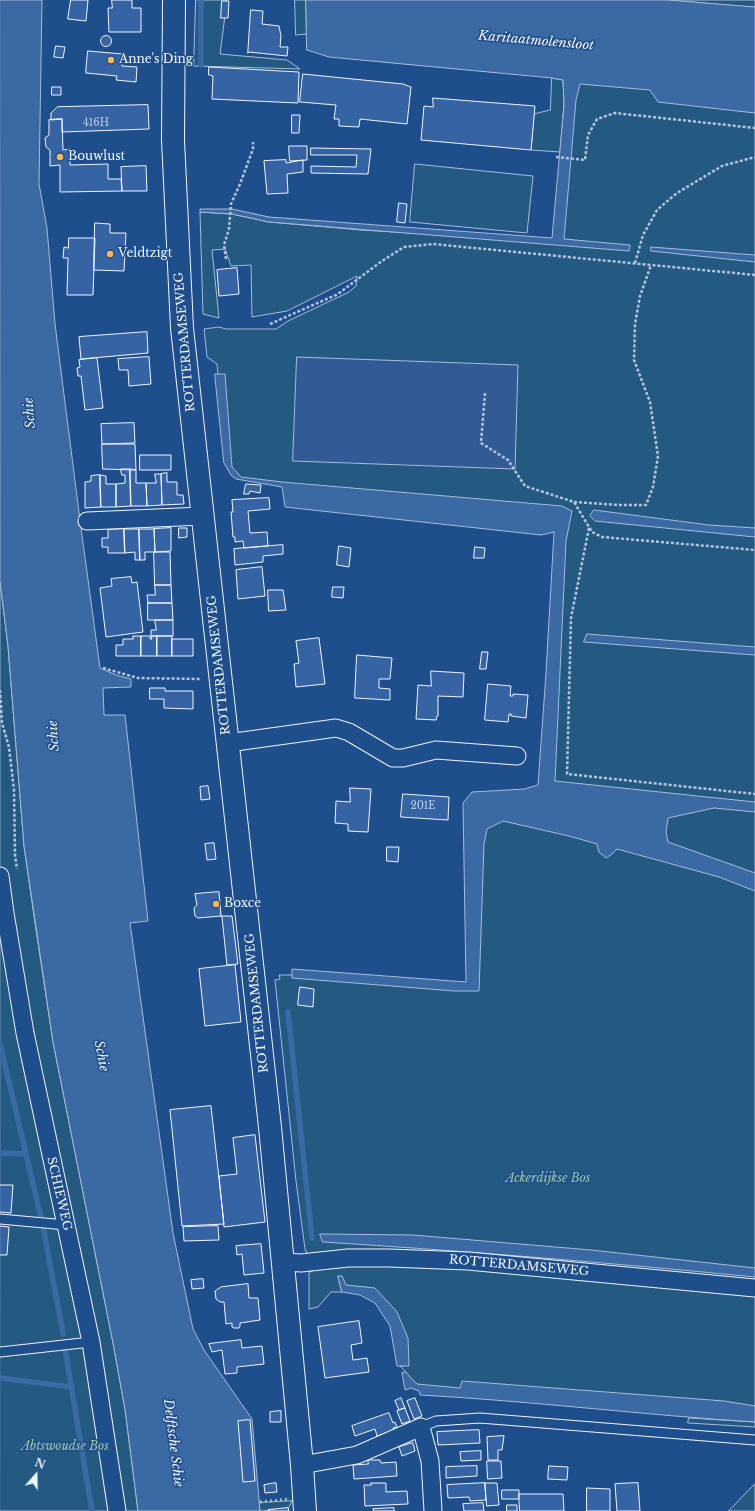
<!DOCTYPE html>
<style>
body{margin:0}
#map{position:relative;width:755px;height:1511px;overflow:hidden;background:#1f4e8c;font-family:"Libre Baskerville",serif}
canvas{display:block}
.north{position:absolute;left:16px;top:1455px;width:40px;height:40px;-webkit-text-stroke:3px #1f4e8c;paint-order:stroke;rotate:20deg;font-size:11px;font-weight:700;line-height:16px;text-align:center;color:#f2f6ff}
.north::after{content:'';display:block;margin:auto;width:14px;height:18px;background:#f2f6ff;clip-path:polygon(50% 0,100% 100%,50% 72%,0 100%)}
</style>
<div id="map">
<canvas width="755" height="1511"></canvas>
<div class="north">N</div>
</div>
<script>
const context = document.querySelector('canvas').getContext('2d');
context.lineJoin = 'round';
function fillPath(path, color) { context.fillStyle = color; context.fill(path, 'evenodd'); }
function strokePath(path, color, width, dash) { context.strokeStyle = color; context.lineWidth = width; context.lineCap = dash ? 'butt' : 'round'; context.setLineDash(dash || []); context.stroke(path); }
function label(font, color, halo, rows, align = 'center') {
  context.font = font + ' "Libre Baskerville",serif'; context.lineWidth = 3; context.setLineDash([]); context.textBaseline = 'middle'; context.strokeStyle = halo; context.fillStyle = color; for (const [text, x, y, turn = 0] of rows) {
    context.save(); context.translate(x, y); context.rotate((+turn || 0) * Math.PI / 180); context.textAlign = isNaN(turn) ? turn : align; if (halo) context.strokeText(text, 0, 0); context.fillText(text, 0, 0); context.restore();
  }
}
const green = new Path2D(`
 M 196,0 L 227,0 L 220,54 L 287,60 L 300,69 L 194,66 Z
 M 295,0 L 306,0 L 307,34 L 296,35 Z
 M 668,0 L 755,0 L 755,7 Z
 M 552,78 L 563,80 L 564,104 L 560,152 L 531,150 L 534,114 L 550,110 Z
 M 574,79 L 755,94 L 755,1414 L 409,1384 L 406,1372 L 400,1366 L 405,1366 L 398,1330 L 376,1297 L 344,1288 L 338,1276 L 342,1292 L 331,1292 L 318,1307 L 309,1309 L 309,1272 L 329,1266 L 306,1252 L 305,1249 L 296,1181 L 275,980 L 280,979 L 279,975 L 301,975 L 472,986 L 480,813 L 539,803 L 563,516 L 274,483 L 238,478 L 228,466 L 217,364 L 207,357 L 204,329 L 219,327 L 226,329 L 276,329 L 288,321 L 349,292 L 356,286 L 357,276 L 287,311 L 252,317 L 251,265 L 231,266 L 225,249 L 212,250 L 219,318 L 203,314 L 200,212 L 232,214 L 269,222 L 361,230 L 557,242 Z
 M 415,164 L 533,176 L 527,233 L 410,222 Z
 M 0,581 L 8,646 L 24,846 L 36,930 L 53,1042 L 113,1343 L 125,1409 L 138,1511 L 0,1511 Z
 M 689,1418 L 755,1422 L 755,1427 L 688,1423 Z
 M 755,1484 L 755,1511 L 729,1511 Z
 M 292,1501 L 288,1509 L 260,1511 L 259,1503 Z`);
const parking = new Path2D(`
 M 297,357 L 518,365 L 515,469 L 293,461 Z`);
const water = new Path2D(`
 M 0,0 L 42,0 L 39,184 L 47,228 L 55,324 L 81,528 L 100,668 L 116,675 L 131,679 L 131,687 L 103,688 L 104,715 L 125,715 L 148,921 L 130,923 L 173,1233 L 193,1329 L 204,1350 L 252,1419 L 260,1511 L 138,1511 L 125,1409 L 113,1343 L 53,1042 L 24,846 L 8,646 L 0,581 Z
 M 306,0 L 668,0 L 755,7 L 755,113 L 658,102 L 650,90 L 580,84 L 576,100 L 564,239 L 630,245 L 629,251 L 269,222 L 232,214 L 200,212 L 200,209 L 232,209 L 269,217 L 552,238 L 564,105 L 563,80 L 552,78 L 329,57 L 307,50 Z
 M 651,247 L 755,255 L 755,262 L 651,251 Z
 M 215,374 L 225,374 L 232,467 L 241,477 L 282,482 L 562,506 L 572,511 L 566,541 L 555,781 L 755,802 L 755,812 L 714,808 L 668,818 L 666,832 L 668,842 L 755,873 L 755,891 L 719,877 L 617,849 L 612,854 L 606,858 L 599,852 L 597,844 L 569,836 L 503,821 L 487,829 L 484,844 L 479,991 L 454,991 L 292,978 L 292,969 L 466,982 L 463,803 L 472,792 L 524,789 L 538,785 L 546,673 L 554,532 L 541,535 L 285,507 L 282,487 L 236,479 L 231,475 L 224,463 Z
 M 594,510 L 709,525 L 755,528 L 755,537 L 595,521 L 590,516 Z
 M 587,634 L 755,647 L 755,655 L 584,642 Z
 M 320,1234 L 413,1235 L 591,1250 L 755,1268 L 755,1277 C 611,1263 467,1251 323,1242 Z
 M 338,1276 L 342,1276 L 346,1285 L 375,1288 L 397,1312 L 408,1338 L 409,1366 L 397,1366 L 390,1326 L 375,1303 L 360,1295 L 342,1292 Z
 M 406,1372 L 410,1377 L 417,1384 L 460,1388 L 462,1381 L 724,1401 L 755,1406 L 755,1422 C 643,1415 532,1401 420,1395 L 419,1391 L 411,1388 L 405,1390 L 402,1373 Z`);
const stream = new Path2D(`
 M 201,65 L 201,0
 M 288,1012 L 312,1238
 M 0,1044 L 43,1226 L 63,1334
 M 0,1153 L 26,1154
 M 65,1349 L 92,1511
 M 0,1378 L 72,1387`);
const building = new Path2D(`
 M 71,0 L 88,0 L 86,21 L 68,19 Z
 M 112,0 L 132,0 L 132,8 L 141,8 L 141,32 L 109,32 L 108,8 L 112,8 Z
 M 222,1 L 229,1 L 228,18 L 221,18 Z
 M 251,10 L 263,11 L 262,24 L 279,26 L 281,36 L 280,47 L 288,47 L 287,56 L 249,52 L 248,53 Z
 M100.5 41a5.5 5.5 0 1 1 11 0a5.5 5.5 0 1 1-11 0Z
 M 56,46 L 65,47 L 63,58 L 54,57 Z
 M 88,51 L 123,54 L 122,66 L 137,67 L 136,82 L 116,80 L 117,76 L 86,73 Z
 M 209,67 L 299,72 L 298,103 L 212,99 L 213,76 L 209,75 Z
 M 303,74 L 403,84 L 411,87 L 407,124 L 360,119 L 359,127 L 339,126 L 339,119 L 334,119 L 336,105 L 300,102 Z
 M 52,87 L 61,87 L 61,95 L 52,95 Z
 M 433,98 L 535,106 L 531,150 L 421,140 L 424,106 L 433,107 Z
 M 148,105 L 149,129 L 62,132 L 62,119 L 51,120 L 51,113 L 57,107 Z
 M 292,115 L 300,115 L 299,133 L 292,133 Z
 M 62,119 L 63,150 L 70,149 L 70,165 L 108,164 L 108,179 L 121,179 L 122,191 L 60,192 L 60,165 L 50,166 L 50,150 L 46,147 L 45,138 L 49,135 L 49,120 Z
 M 289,146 L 307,146 L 307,160 L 290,161 Z
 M 311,148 L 371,149 L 368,174 L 311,173 L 311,166 L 356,167 L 357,155 L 311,155 Z
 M 286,160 L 286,163 L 303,160 L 303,172 L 287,174 L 288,193 L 267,194 L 264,161 Z
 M 146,166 L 147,191 L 122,191 L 121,167 Z
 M 399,203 L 407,204 L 405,223 L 397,222 Z
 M 95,223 L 110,224 L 110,233 L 126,233 L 124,271 L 94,270 Z
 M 69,238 L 95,238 L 93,295 L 67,295 L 68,258 L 63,258 L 64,247 L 68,248 Z
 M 237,268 L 239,294 L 219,296 L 217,270 Z
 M 147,332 L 148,353 L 81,359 L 79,337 Z
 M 149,357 L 151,384 L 129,386 L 128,370 L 119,370 L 118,359 Z
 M 97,358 L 103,408 L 85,410 L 81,376 L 78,376 L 77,368 L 80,367 L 79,360 Z
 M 134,423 L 135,443 L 102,444 L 101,424 Z
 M 102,444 L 135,444 L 136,470 L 103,469 Z
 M 140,455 L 171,455 L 171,470 L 140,470 Z
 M 121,469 L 130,469 L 131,506 L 116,507 L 116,484 L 125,483 L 125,475 L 122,475 Z
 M 130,469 L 136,470 L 136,483 L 146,483 L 147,506 L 131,506 Z
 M 167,473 L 167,482 L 177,482 L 177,495 L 183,495 L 184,504 L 162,505 L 161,474 Z
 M 155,474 L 161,474 L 162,505 L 147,506 L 146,483 L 156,483 Z
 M 100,475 L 106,476 L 106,484 L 116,484 L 116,507 L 101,507 Z
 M 100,475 L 101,507 L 85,508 L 85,482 L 91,481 L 91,476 Z
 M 246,484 L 261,485 L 260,493 L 250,491 L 249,494 L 244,494 Z
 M 269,498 L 270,509 L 248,511 L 250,533 L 267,532 L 268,546 L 244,548 L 243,541 L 235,542 L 235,537 L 233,537 L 231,512 L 233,512 L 232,500 Z
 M 171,528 L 171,551 L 155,552 L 154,529 Z
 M 179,528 L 187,528 L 187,537 L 179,538 Z
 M 124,529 L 139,529 L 140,560 L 135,560 L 135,552 L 125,553 Z
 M 124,529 L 125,553 L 108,553 L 108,547 L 102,547 L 102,538 L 108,538 L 108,530 Z
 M 139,529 L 154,529 L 155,552 L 145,552 L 145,560 L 140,560 Z
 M 283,545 L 283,554 L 263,556 L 263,562 L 235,565 L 234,549 Z
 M 339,546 L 351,548 L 349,567 L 337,565 Z
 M 475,547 L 485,548 L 484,558 L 474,558 Z
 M 154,552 L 170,552 L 171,585 L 155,585 Z
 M 262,567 L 265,596 L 238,599 L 236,570 Z
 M 131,577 L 132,583 L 137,582 L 143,632 L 106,637 L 100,588 L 112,586 L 111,579 Z
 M 155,585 L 171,585 L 172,603 L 148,603 L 147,595 L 155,595 Z
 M 333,587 L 344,587 L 343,598 L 332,597 Z
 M 268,590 L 283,590 L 286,610 L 269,611 Z
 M 148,603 L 172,603 L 173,620 L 148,620 Z
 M 155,620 L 173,620 L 173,636 L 151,636 L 151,630 L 156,630 Z
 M 133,636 L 141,636 L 141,656 L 116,656 L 116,645 L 123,645 L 123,639 L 133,639 Z
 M 141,636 L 150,636 L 150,639 L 152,639 L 151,636 L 157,636 L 157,656 L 141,656 Z
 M 157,636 L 172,636 L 172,656 L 157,656 Z
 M 319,638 L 325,684 L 296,687 L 294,664 L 299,663 L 296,641 Z
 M 172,639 L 193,639 L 193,656 L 172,656 Z
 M 482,652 L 488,652 L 486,669 L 480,669 Z
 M 357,655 L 392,658 L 390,679 L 379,679 L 379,688 L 390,689 L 390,700 L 355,698 Z
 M 431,671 L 464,673 L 463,697 L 438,696 L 438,716 L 437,716 L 436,720 L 416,719 L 418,685 L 431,686 Z
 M 488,684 L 511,686 L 510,696 L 513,696 L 513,694 L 528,695 L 526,718 L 511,716 L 511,714 L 509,714 L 508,722 L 485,720 Z
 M 150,688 L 165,688 L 165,691 L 193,691 L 193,709 L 164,708 L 164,699 L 150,699 Z
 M 208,786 L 210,799 L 201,800 L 200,787 Z
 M 350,788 L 371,789 L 368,832 L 348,831 L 348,824 L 335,823 L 336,801 L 350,802 Z
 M 403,794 L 449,797 L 448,820 L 401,817 Z
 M 214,843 L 216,859 L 207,860 L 205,844 Z
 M 387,847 L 399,847 L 398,862 L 387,861 Z
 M 219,892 L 221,916 L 198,918 L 195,916 L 194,908 L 197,905 L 195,894 Z
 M 221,916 L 232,916 L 238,964 L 227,965 L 222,917 Z
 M 235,965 L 241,1022 L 205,1026 L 199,969 Z
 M 300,987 L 314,989 L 313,1007 L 298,1005 Z
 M 211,1106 L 224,1224 L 182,1226 L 170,1110 Z
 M 255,1135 L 265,1222 L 224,1227 L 219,1176 L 237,1174 L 233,1138 Z
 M 0,1185 L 13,1185 L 11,1213 L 0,1212 Z
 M 0,1226 L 9,1227 L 7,1255 L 0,1255 Z
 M 218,1226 L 219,1240 L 184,1241 L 183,1227 Z
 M 261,1244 L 264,1273 L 244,1275 L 242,1254 L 237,1255 L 236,1246 Z
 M 203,1279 L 204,1288 L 192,1289 L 191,1280 Z
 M 248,1284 L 249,1298 L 258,1298 L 260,1320 L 240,1323 L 240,1326 L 239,1328 L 234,1328 L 232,1327 L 232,1323 L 226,1324 L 224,1302 L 220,1302 L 216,1299 L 215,1291 L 221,1287 Z
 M 359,1321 L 362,1343 L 351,1345 L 353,1360 L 367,1358 L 369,1372 L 325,1378 L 318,1327 Z
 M 241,1340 L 242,1348 L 262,1346 L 264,1364 L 237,1367 L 237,1373 L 225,1374 L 222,1350 L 212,1352 L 209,1344 Z
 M 401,1398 L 405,1408 L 399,1410 L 395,1401 Z
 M 415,1398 L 422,1416 L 414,1419 L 407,1401 Z
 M 405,1408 L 410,1421 L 402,1424 L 397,1411 Z
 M 281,1411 L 281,1422 L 270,1422 L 270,1412 Z
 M 389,1413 L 393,1423 L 395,1422 L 397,1427 L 393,1428 L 394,1430 L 377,1436 L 375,1429 L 355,1436 L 352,1426 Z
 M 250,1420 L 255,1481 L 243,1482 L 238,1421 Z
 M 479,1430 L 480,1443 L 438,1445 L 437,1432 Z
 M 504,1436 L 502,1450 L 498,1450 L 498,1460 L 488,1460 L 487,1437 Z
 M 413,1443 L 415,1451 L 402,1456 L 399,1447 Z
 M 481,1451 L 481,1460 L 461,1461 L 460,1452 Z
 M 368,1460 L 380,1460 L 381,1463 L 396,1462 L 397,1476 L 354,1479 L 353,1465 L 368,1464 Z
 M 487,1461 L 501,1461 L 502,1478 L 488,1479 Z
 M 477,1466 L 477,1476 L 446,1478 L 446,1467 Z
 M 549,1466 L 568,1467 L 567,1480 L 548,1479 Z
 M 276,1483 L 277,1492 L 265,1493 L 264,1485 Z
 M 371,1483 L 386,1483 L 386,1492 L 407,1491 L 408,1504 L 365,1506 L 364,1485 L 371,1485 Z
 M 485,1483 L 486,1500 L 470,1501 L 469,1497 L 448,1498 L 447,1485 Z
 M 485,1483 L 497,1483 L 499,1505 L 487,1506 Z
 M 638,1483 L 640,1511 L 617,1511 L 615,1484 Z
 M 587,1488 L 610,1489 L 610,1511 L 587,1511 Z
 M 502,1490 L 519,1490 L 519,1499 L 502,1499 Z
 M 519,1494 L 563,1494 L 564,1511 L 520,1511 Z
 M 483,1503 L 484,1511 L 464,1511 L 463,1504 Z
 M 507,1505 L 517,1505 L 517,1511 L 507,1511 Z
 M 288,1508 L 289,1511 L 268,1511 L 268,1510 Z
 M 394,1508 L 394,1511 L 374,1511 L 373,1509 Z`);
const path = new Path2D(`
 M 556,157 L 585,160 L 588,135 L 597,119 L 615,113 L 755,128
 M 226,259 L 224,245 L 229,229 L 231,204 L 240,184 L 253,149 L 253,142
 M 635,263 L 643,235 L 657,210 L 677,193 L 722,166 L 755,157
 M 270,324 L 338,294 L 382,261 L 404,247 L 433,244 L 755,275
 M 485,393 L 481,443 L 508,460 L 525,486 L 574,502 L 592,532 L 602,537 L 755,550
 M 574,502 L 619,505 L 646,505 L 653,487 L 658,456 L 650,402 L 634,360 L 635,324 L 640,296 L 651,265
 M 589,528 L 571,618 L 567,774 L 755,794
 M 103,668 L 138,678 L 200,679
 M 0,690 L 2,723 L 9,747 L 14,790 L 15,855 L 17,869`);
const lane = new Path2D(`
 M 0,1219 L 66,1225
 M 0,1352 L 91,1342
 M 421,1427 L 436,1421 L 480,1418 L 755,1440`);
const street = new Path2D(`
 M 87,521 L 202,516
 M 228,743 L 336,728 L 349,732 L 393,758 L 403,758 L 436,750 L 517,756
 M 0,876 L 5,913 L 25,1033 L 91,1342 L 117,1511
 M 283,1262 L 301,1263 L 348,1258 L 389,1258 L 468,1261 L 755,1288
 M 302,1465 L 357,1455 L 421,1427 L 430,1461 L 433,1511`);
const secondary = new Path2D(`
 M 174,0 L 173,140 L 182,328 L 270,1127 L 302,1465 L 305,1511`);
const hedge = new Path2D(`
 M 260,1502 L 290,1499`);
const markers = [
 [111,60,4,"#ffb74d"],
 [60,157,4,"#ffb74d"],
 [110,254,4,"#ffb74d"],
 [216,904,4,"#ffb74d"]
];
const numberNames = [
 ["416H",96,123],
 ["201E",423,806]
];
const poiNames = [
 ["Anne's Ding",119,60],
 ["Bouwlust",68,157],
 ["Veldtzigt",118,254],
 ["Boxce",224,904]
];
const streetNames = [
 ["ROTTERDAMSEWEG",185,342,-95],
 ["ROTTERDAMSEWEG",219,665,-96],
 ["ROTTERDAMSEWEG",257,1003,-96],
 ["SCHIEWEG",59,1194,77],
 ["ROTTERDAMSEWEG",519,1266,5]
];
const parkNames = [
 ["Ackerdijkse Bos",548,1179],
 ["Abtswoudse Bos",65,1447]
];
const waterNames = [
 ["Karitaatmolensloot",536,41,5],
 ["Schie",30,413,-95],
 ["Schie",54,736,-94],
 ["Schie",101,1056,79],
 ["Delftsche Schie",173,1443,83]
];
fillPath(green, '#245a82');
strokePath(green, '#a8bbd7', 1);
fillPath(parking, '#305b95');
strokePath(parking, '#a8bbd7', 1);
fillPath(water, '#3b69a3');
strokePath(water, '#a8bbd7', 1);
strokePath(stream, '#3b69a3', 5.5);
fillPath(building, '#3563a3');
strokePath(building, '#f2f6ff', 1);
strokePath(lane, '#f2f6ff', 11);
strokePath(street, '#f2f6ff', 19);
strokePath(secondary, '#f2f6ff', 24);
strokePath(path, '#b3c4dc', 2.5, [3, 2]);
strokePath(lane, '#1f4e8c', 9);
strokePath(street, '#1f4e8c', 17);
strokePath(secondary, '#1f4e8c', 22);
strokePath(hedge, '#97c8a6', 3, [2, 3]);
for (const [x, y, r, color] of markers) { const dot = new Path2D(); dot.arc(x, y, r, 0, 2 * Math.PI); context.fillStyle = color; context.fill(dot); strokePath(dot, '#1f4e8c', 1.5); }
label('10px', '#c3d1e8', null, numberNames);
label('12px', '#f2f6ff', '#1f4e8c', poiNames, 'left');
label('12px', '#f2f6ff', '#1f4e8c', streetNames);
label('italic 12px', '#97c8a6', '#1f4e8c', parkNames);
label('italic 13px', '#f2f6ff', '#1f4e8c', waterNames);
</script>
